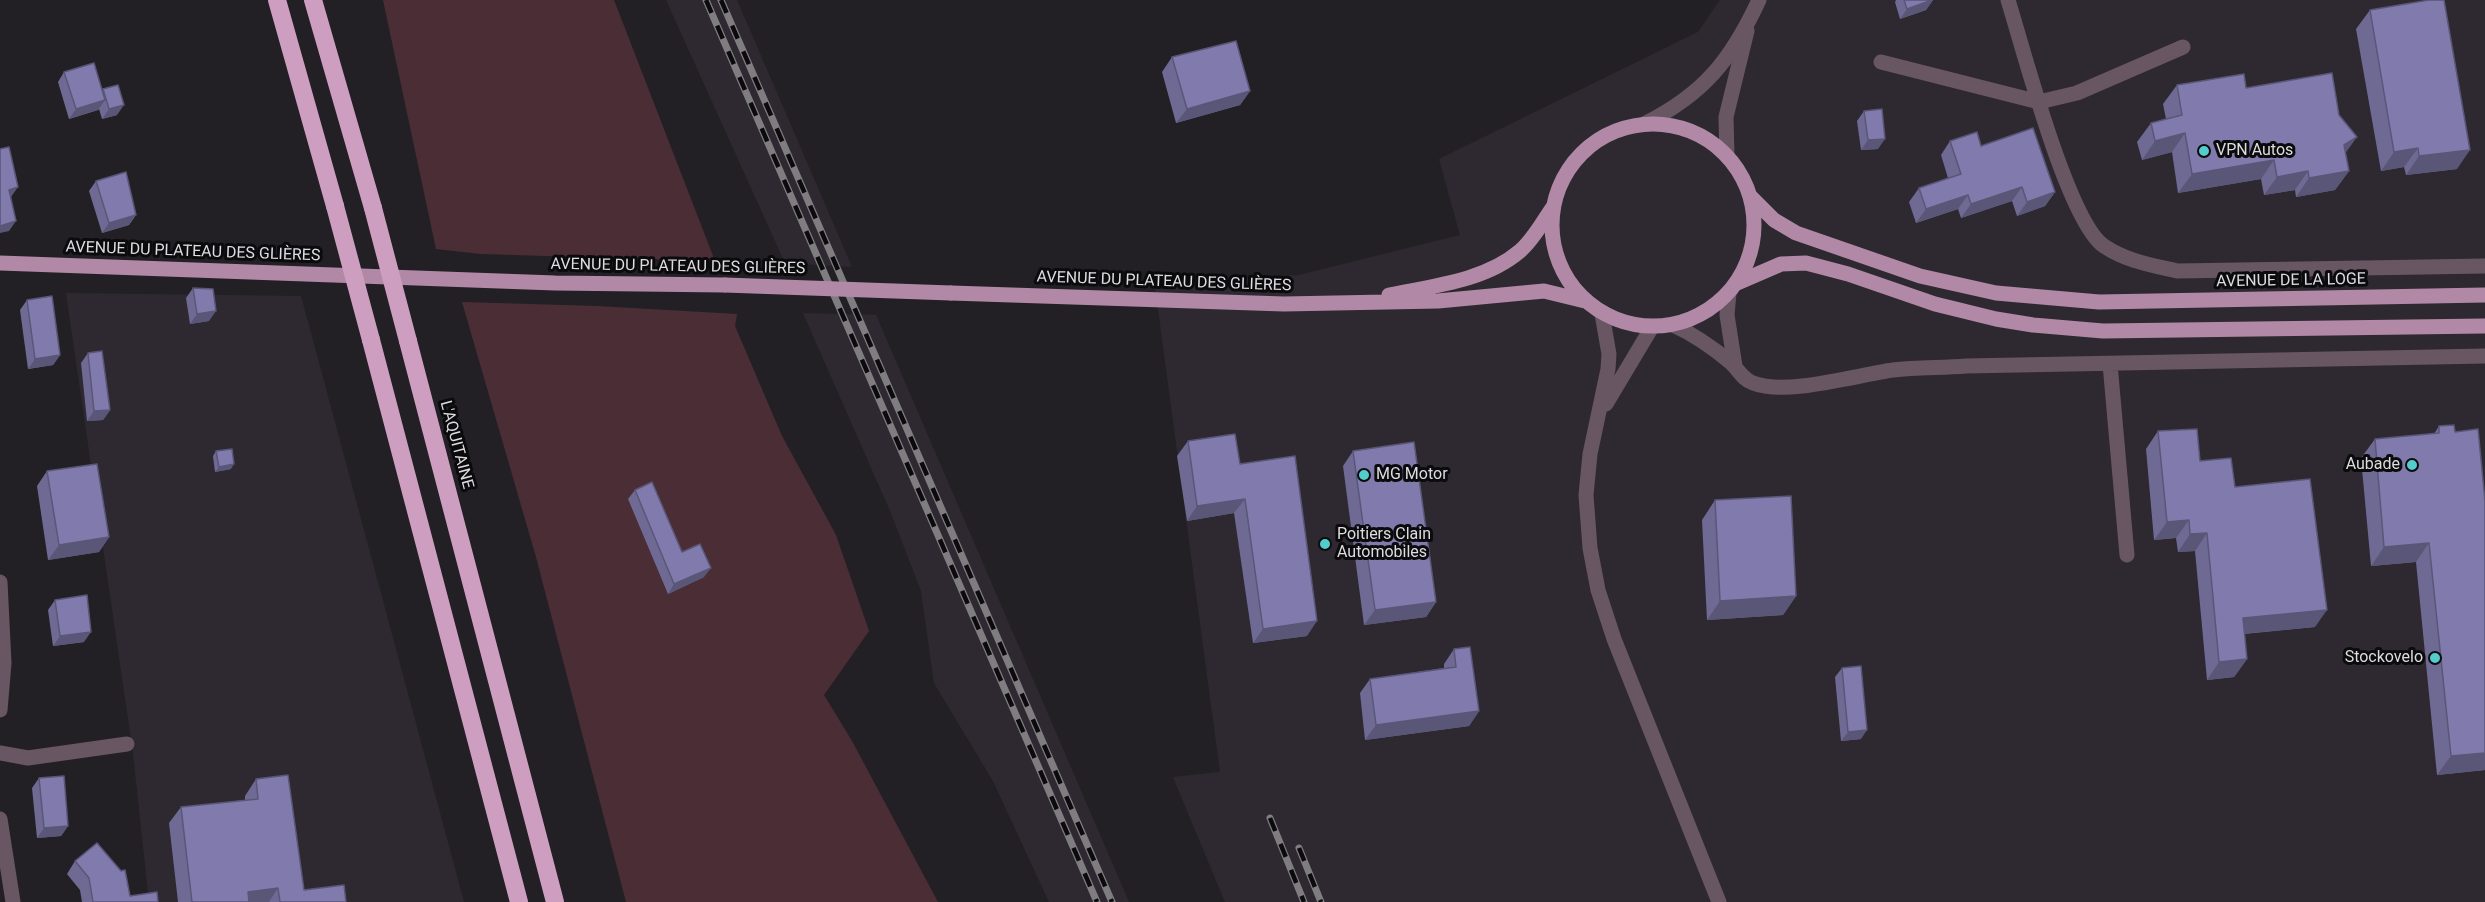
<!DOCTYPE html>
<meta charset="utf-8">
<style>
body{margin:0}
canvas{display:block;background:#222024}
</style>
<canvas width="2485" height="902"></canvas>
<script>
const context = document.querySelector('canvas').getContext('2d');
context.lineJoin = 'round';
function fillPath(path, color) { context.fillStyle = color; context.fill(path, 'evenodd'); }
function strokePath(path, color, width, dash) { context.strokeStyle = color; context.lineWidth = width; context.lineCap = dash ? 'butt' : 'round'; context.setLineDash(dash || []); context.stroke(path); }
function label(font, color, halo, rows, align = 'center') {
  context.font = font + ' Roboto,sans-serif'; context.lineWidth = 6; context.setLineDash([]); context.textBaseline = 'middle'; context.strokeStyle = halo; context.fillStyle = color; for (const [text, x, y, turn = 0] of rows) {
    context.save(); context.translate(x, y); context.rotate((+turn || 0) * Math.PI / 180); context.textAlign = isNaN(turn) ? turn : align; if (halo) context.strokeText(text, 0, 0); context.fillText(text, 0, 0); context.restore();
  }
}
const built = new Path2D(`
 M 666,0 L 737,0 L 852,267 L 785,263 Z
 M 1720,0 L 2485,0 L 2485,902 L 1225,902 L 1173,777 L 1220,772 L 1154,279 L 1201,280 L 1299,275 L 1460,235 L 1439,159 L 1698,32 Z
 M 66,293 L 301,296 L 464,902 L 149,902 L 133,753 Z
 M 803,313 L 876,315 L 1129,902 L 1049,902 L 993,781 L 934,683 L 921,591 L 891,513 Z`);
const green = new Path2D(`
 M 383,0 L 614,0 L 715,261 L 481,254 L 436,249 Z
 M 462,302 L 597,306 L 737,314 L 735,326 L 782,436 L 836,535 L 869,631 L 824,695 L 852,741 L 938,902 L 626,902 L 536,557 Z`);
const minor = new Path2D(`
 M 2008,0 C 2023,48 2068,222 2104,246 C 2126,261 2151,265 2177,271 L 2485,266
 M 1881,62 L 2039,102 L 2077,93 L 2183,47
 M 1644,124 C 1704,94 1731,60 1759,0
 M 1727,156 L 1726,117 L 1747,31
 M 1729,293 L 1727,315 L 1735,366
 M 1602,314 L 1609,354 L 1608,369 L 1590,454 L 1586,495 L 1590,548 L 1598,590 L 1614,639 L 1719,902
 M 1673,325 C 1695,335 1712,347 1730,362 C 1739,370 1742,379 1753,383 C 1786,396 1857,375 1893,370 C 1917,367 1942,368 1966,366 L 2485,356
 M 2110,364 L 2127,555
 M 1606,404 L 1652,327
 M 0,582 L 4,663 L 0,710
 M 0,753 L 28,758 L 127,744
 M 0,819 L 13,902`);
const primary = new Path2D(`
 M1552 225a101 101 0 1 1 202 0a101 101 0 1 1-202 0Z
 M 1751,197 L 1774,220 L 1796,233 L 1920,276 L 1996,293 L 2099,302 L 2485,295
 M 0,263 L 555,283 L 725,285
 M 1737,283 L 1781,264 L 1806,263 L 1848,274 L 1935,304 L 1996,319 L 2033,325 L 2103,331 L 2485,326
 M 951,293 L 1284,304 L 1438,301 L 1544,291 L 1585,301
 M 1389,295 C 1433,286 1485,281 1520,251 C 1534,239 1543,221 1553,207`);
const motorway = new Path2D(`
 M 277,0 L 335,206
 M 313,0 L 373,208
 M 371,340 L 519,902
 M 408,341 L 555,902`);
const rail = new Path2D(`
 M 706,0 L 1097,902
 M 721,0 L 1112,902
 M 1270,818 L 1304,902
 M 1299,848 L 1321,902`);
const primaryBridge = new Path2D(`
 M 725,285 L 951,293`);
const motorwayBridge = new Path2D(`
 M 335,206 L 371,340
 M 373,208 L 408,341`);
const wall = new Path2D(`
 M 1896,0 L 1933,0 L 1926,10 L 1900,19 L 1895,2 Z
 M 2370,10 L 2457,169 L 2406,175 L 2404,167 L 2381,171 L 2356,29 Z
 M 1172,57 L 1250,91 L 1240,105 L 1176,123 L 1162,72 Z
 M 64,72 L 102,91 L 103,89 L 117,115 L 102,119 L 99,109 L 98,110 L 69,119 L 58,82 Z
 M 2177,85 L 2246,88 L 2345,153 L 2349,171 L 2335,190 L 2296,197 L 2295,190 L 2264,195 L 2261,179 L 2178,193 L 2172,152 L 2142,160 L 2137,142 L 2151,123 L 2166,119 L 2163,104 Z
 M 1864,111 L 1878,149 L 1861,150 L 1857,121 Z
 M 1950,141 L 1981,146 L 2055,192 L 2045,206 L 2017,216 L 2012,201 L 1961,218 L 1958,209 L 1916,223 L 1909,202 L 1919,188 L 1948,178 L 1941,155 Z
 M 96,181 L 136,215 L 129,225 L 102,233 L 89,191 Z
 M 193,288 L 209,321 L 190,324 L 186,298 Z
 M 27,300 L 60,355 L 53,365 L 28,369 L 20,310 Z
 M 88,353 L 110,410 L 103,420 L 87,421 L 81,363 Z
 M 2439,426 L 2485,770 L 2437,775 L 2416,562 L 2371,566 L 2361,458 L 2375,439 L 2434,434 Z
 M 2158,431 L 2200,461 L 2235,487 L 2315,627 L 2244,634 L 2247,659 L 2234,677 L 2207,680 L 2195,551 L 2178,552 L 2176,538 L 2154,540 L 2146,449 Z
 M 1188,441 L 1240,464 L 1307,636 L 1253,643 L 1234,513 L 1187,521 L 1177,456 Z
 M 216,451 L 231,469 L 215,472 L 213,456 Z
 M 1353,451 L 1436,602 L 1426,617 L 1364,625 L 1343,466 Z
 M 47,471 L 109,537 L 99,552 L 48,560 L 37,486 Z
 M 635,490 L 682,552 L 704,577 L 668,594 L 628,499 Z
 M 1715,500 L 1796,596 L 1783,615 L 1707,620 L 1702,520 Z
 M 55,600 L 84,642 L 53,646 L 48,610 Z
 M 1454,649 L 1479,711 L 1469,726 L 1365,740 L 1360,693 L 1370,679 L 1444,668 L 1444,664 Z
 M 1842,668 L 1861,739 L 1841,741 L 1835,677 Z
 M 39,778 L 68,826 L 61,836 L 37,838 L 32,788 Z
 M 256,779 L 304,890 L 346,902 L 178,902 L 169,823 L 181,807 L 245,800 L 245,796 Z
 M 75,861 L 130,896 L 158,902 L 82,902 L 80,890 L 67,874 Z`);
const shadedWall = new Path2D(`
 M 1933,0 L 1926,10 L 1900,19 L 1907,9 Z
 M 1250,91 L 1240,105 L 1176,123 L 1187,109 Z
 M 105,100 L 98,110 L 69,119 L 76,109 Z
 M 124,105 L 117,115 L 102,119 L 109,109 Z
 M 2185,133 L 2172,152 L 2142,160 L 2155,141 Z
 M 2357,137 L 2344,155 L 2344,145 Z
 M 1885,139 L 1878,149 L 1861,150 L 1868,140 Z
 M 2418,148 L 2404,167 L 2381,171 L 2394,152 Z
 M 2470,150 L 2457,169 L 2406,175 L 2419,156 Z
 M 2274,160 L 2261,179 L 2178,193 L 2192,174 Z
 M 2308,171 L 2295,190 L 2264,195 L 2277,177 Z
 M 2349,171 L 2335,190 L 2296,197 L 2309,178 Z
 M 18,187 L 11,197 L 2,200 L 9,190 Z
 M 2022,187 L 2012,201 L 1961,218 L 1971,204 Z
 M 2055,192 L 2045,206 L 2017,216 L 2027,202 Z
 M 1968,195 L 1958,209 L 1916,223 L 1926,209 Z
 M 136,215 L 129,225 L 102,233 L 109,223 Z
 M 16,221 L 9,231 L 0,233 L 0,226 Z
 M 216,311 L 209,321 L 190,324 L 197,314 Z
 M 60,355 L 53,365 L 28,369 L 35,359 Z
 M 110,410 L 103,420 L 87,421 L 94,411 Z
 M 234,464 L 231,469 L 215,472 L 219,467 Z
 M 1245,499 L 1234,513 L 1187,521 L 1197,506 Z
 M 2189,520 L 2176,538 L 2154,540 L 2167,522 Z
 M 2207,533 L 2195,551 L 2178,552 L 2190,534 Z
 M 109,537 L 99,552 L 48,560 L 59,545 Z
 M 2429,543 L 2416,562 L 2371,566 L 2384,547 Z
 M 711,568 L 704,577 L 668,594 L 674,584 Z
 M 1796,596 L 1783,615 L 1707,620 L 1720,601 Z
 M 1436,602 L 1426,617 L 1364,625 L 1375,610 Z
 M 2327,610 L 2315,627 L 2230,635 L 2243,618 Z
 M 1317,621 L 1307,636 L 1253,643 L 1263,629 Z
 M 91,632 L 84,642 L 53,646 L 60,636 Z
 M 2247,659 L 2234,677 L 2207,680 L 2219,662 Z
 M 1479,711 L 1469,726 L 1365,740 L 1376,725 Z
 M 1867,730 L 1861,739 L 1841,741 L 1848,732 Z
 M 2485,753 L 2485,770 L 2437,775 L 2451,756 Z
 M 68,826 L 61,836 L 37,838 L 44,828 Z
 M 278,888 L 269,902 L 241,902 L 248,892 Z`);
const building = new Path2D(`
 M 1904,0 L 1932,0 L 1907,9 Z
 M 2429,0 L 2444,0 L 2470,150 L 2419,156 L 2418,148 L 2394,152 L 2370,10 Z
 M 1236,41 L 1250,91 L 1187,109 L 1172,57 Z
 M 94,63 L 105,100 L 76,109 L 64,72 Z
 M 2332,73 L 2339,115 L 2357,137 L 2344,145 L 2349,171 L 2309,178 L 2308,171 L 2277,177 L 2274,160 L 2192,174 L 2185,133 L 2155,141 L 2151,123 L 2182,115 L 2177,85 L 2244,74 L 2246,88 Z
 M 118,85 L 124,105 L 109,109 L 103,89 Z
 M 1882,109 L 1885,139 L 1868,140 L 1864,111 Z
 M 2033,128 L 2055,192 L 2027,202 L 2022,187 L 1971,204 L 1968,195 L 1926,209 L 1919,188 L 1961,174 L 1950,141 L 1977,132 L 1981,146 Z
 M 9,147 L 18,187 L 9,190 L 16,221 L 0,226 L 0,149 Z
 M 126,172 L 136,215 L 109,223 L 96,181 Z
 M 193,288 L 213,289 L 216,311 L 197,314 Z
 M 52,296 L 60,355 L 35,359 L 27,300 Z
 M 102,351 L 110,410 L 94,411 L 88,353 Z
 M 2454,425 L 2455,432 L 2478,429 L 2485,501 L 2485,753 L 2451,756 L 2429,543 L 2384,547 L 2375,439 L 2439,433 L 2439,426 Z
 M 2197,429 L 2200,461 L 2231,458 L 2235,487 L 2310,479 L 2327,610 L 2243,618 L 2247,659 L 2219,662 L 2207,533 L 2190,534 L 2189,520 L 2167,522 L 2158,431 Z
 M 1235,434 L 1240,464 L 1295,456 L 1317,621 L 1263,629 L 1245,499 L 1197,506 L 1188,441 Z
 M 1414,442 L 1436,602 L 1375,610 L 1353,451 Z
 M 232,449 L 234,464 L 219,467 L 216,451 Z
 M 97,464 L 109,537 L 59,545 L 47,471 Z
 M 652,482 L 682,552 L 700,544 L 711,568 L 674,584 L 635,490 Z
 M 1791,496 L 1796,596 L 1720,601 L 1715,500 Z
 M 87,595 L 91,632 L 60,636 L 55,600 Z
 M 1470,647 L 1479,711 L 1376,725 L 1370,679 L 1456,667 L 1454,649 Z
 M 1861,666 L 1867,730 L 1848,732 L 1842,668 Z
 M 288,775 L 304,890 L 344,885 L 346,902 L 280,902 L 278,888 L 248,892 L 249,902 L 192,902 L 181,807 L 258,799 L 256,779 Z
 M 64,776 L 68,826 L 44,828 L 39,778 Z
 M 97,843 L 121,871 L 125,870 L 130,896 L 157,892 L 158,902 L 93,902 L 89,878 L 75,861 Z`);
const markers = [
 [2204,151,6,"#53cdcb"],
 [2412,465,6,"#53cdcb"],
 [1364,475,6,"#53cdcb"],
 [1325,544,6,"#53cdcb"],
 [2435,658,6,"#53cdcb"]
];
const poiNames = [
 ["VPN Autos",2216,151],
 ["Aubade",2400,465,"right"],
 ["MG Motor",1376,475],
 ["Poitiers Clain",1337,535],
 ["Automobiles",1337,553],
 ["Stockovelo",2423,658,"right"]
];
const streetNames = [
 ["AVENUE DU PLATEAU DES GLIÈRES",193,252,2],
 ["AVENUE DU PLATEAU DES GLIÈRES",678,267,1],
 ["AVENUE DE LA LOGE",2291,281,-1],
 ["AVENUE DU PLATEAU DES GLIÈRES",1164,282,2],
 ["L'AQUITAINE",456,445,75]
];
fillPath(built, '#2e2931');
fillPath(green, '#4b2d36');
strokePath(minor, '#695663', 15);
strokePath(primary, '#b189a6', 15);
strokePath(motorway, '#ce9ec1', 18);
strokePath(rail, '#7f7d80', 7);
strokePath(rail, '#0b0a0c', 4.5, [14]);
strokePath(primaryBridge, '#b189a6', 15);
strokePath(motorwayBridge, '#ce9ec1', 18);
fillPath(wall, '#6e6a94');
fillPath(shadedWall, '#5a5678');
fillPath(building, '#807bac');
strokePath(building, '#5a5678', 1.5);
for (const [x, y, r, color] of markers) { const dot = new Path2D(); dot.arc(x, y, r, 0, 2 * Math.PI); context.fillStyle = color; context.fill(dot); strokePath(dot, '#0b0a0c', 2); }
label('16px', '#dddcde', '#0b0a0c', poiNames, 'left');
label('16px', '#dddcde', '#0b0a0c', streetNames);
</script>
